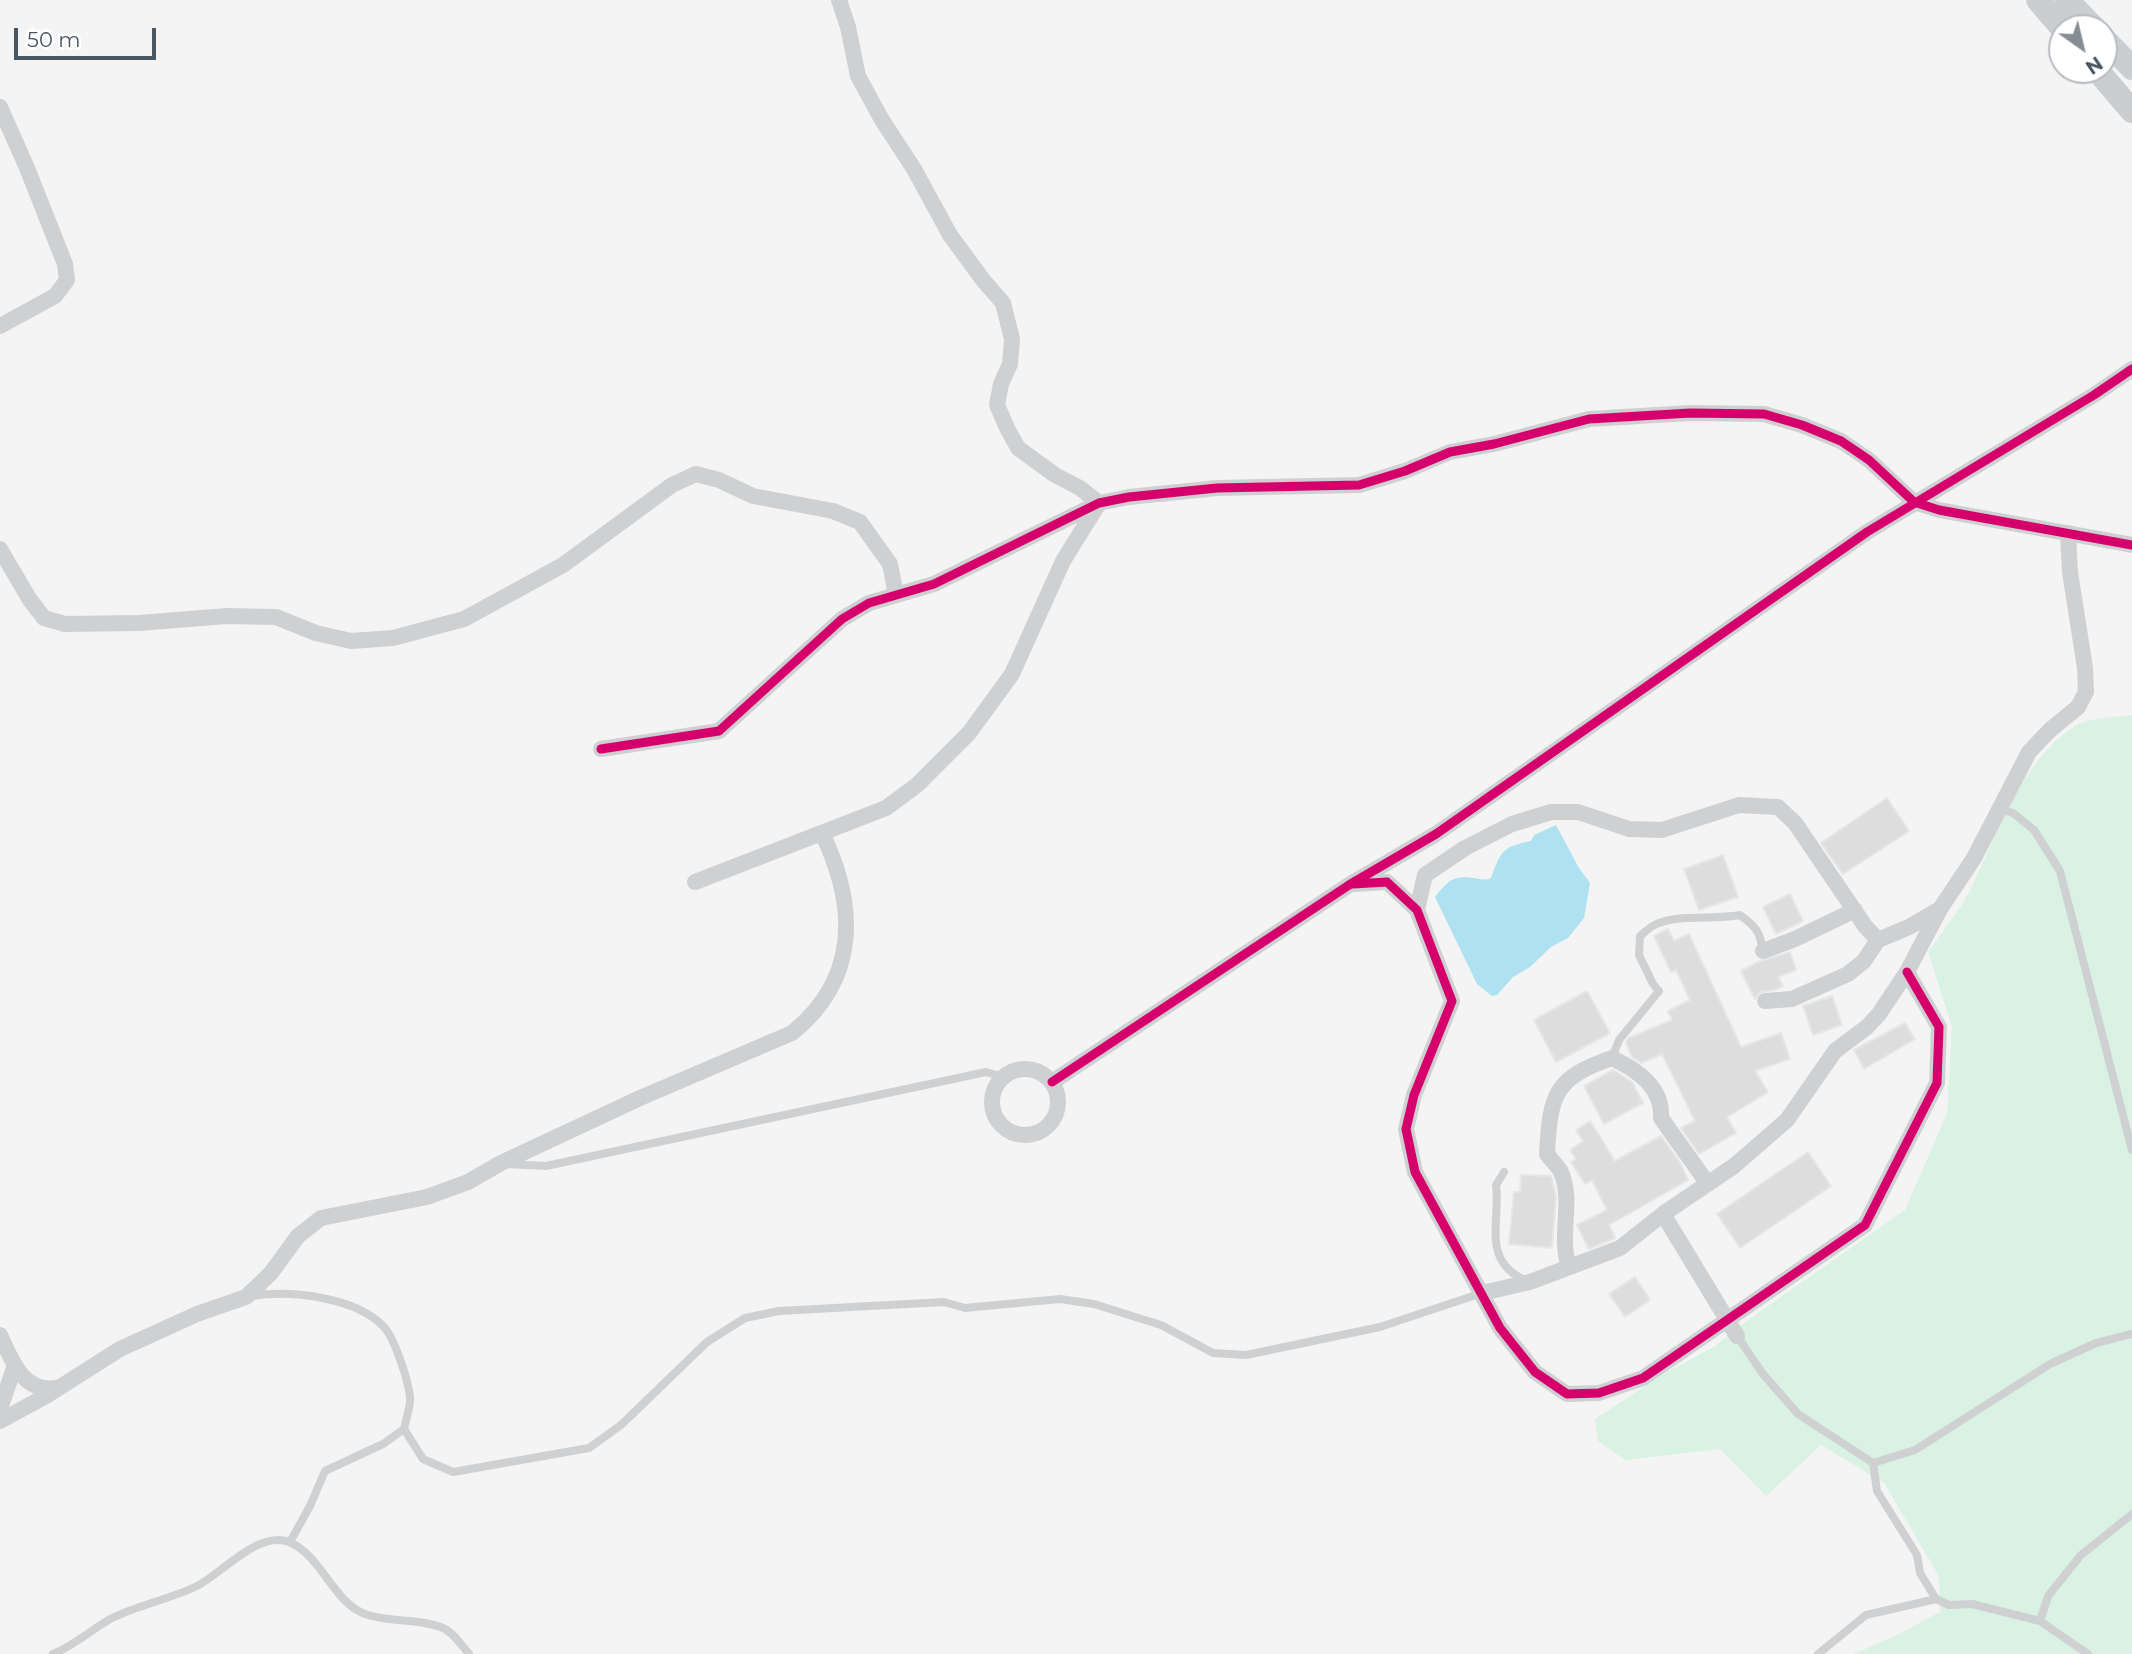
<!DOCTYPE html>
<style>
body{margin:0}
#map{position:relative;width:2132px;height:1654px;overflow:hidden;background:#f4f4f4;font-family:Montserrat,sans-serif}
canvas{display:block}
.north{position:absolute;left:2048px;top:14px;width:70px;height:70px;box-sizing:border-box;background:#fff;border:2px solid #b7bbc0;border-radius:50%;rotate:146deg;font-size:19px;font-weight:700;line-height:28px;text-align:center;color:#4a5661}
.north::after{content:'';display:block;margin:auto;width:24px;height:32px;background:#868d94;clip-path:polygon(50% 0,100% 100%,50% 72%,0 100%)}
.scale{position:absolute;left:14px;top:28px;width:142px;height:32px;box-sizing:border-box;border:4px solid #4a5661;border-top:0;padding-left:9px;font-size:21px;line-height:24px;white-space:nowrap;color:#4a5661;-webkit-text-stroke:5px #fff;paint-order:stroke}
</style>
<div id="map">
<canvas width="2132" height="1654"></canvas>
<div class="north">N</div>
<div class="scale">50 m</div>
</div>
<script>
const context = document.querySelector('canvas').getContext('2d');
context.lineJoin = 'round';
function fillPath(path, color) { context.fillStyle = color; context.fill(path, 'evenodd'); }
function strokePath(path, color, width, dash) { context.strokeStyle = color; context.lineWidth = width; context.lineCap = dash ? 'butt' : 'round'; context.setLineDash(dash || []); context.stroke(path); }
const green = new Path2D(`
 M 2132,715 L 2132,1654 L 1854,1654 L 1895,1636 L 1940,1612 L 1939,1576 L 1884,1483 L 1821,1445 L 1766,1496 L 1720,1449 L 1625,1460 L 1598,1441 L 1595,1419 L 1662,1375 L 1715,1346 L 1755,1315 L 1905,1210 L 1947,1113 L 1952,1027 L 1928,952 C 1942,932 1959,912 1970,890 C 1998,835 2020,761 2075,726 C 2088,718 2116,717 2132,715 Z`);
const water = new Path2D(`
 M 1556,825 L 1579,868 L 1590,883 L 1584,918 L 1568,938 L 1551,947 L 1530,967 L 1513,977 L 1497,995 L 1492,996 L 1477,984 L 1435,897 C 1448,881 1452,875 1474,878 C 1481,879 1484,881 1491,878 C 1501,852 1501,847 1531,841 L 1534,835 Z`);
const building = new Path2D(`
 M 1887,798 L 1909,831 L 1843,874 L 1821,843 Z
 M 1723,855 L 1738,897 L 1699,910 L 1684,869 Z
 M 1790,894 L 1803,921 L 1776,934 L 1763,907 Z
 M 1668,929 L 1674,941 L 1689,934 L 1741,1047 L 1781,1033 L 1790,1059 L 1755,1071 L 1768,1092 L 1727,1117 L 1736,1133 L 1699,1154 L 1681,1128 L 1695,1121 L 1662,1054 L 1641,1063 L 1632,1057 L 1626,1042 L 1629,1038 L 1672,1020 L 1668,1011 L 1690,1000 L 1676,970 L 1671,972 L 1654,936 Z
 M 1790,952 L 1796,970 L 1778,977 L 1783,986 L 1775,990 L 1760,992 L 1755,999 L 1741,971 L 1760,961 Z
 M 1587,991 L 1610,1033 L 1556,1062 L 1534,1020 Z
 M 1832,996 L 1842,1025 L 1813,1035 L 1803,1006 Z
 M 1905,1023 L 1915,1039 L 1864,1069 L 1854,1050 Z
 M 1613,1070 L 1632,1082 L 1643,1103 L 1604,1124 L 1584,1086 Z
 M 1590,1121 L 1615,1161 L 1661,1136 L 1681,1164 L 1688,1180 L 1609,1225 L 1615,1238 L 1589,1249 L 1577,1225 L 1607,1210 L 1592,1180 L 1585,1184 L 1571,1162 L 1576,1159 L 1570,1150 L 1583,1141 L 1576,1130 Z
 M 1808,1152 L 1831,1186 L 1740,1248 L 1717,1214 Z
 M 1521,1175 L 1551,1176 L 1556,1196 L 1552,1248 L 1509,1244 L 1514,1192 L 1520,1192 Z
 M 1635,1277 L 1650,1300 L 1625,1317 L 1609,1294 Z`);
const service = new Path2D(`
 M 1998,808 L 2013,813 L 2034,830 L 2060,871 L 2132,1150
 M 1612,1058 L 1619,1040 L 1659,991 L 1653,984 L 1639,955 L 1640,936 C 1646,931 1652,925 1659,923 C 1685,914 1713,920 1740,915 C 1756,927 1760,931 1763,951
 M 506,1164 L 546,1166 L 986,1072 L 1003,1077
 M 1504,1172 L 1496,1185 C 1501,1221 1480,1261 1527,1281
 M 252,1296 C 291,1290 356,1297 384,1327 C 395,1339 411,1387 410,1402 C 409,1411 406,1420 404,1429 L 383,1444 L 325,1471 L 310,1506 L 290,1542
 M 1737,1336 L 1763,1374 L 1798,1414 L 1873,1463 L 1915,1450 L 2050,1364 L 2096,1343 L 2132,1334
 M 404,1429 L 423,1459 L 453,1472 L 589,1448 L 621,1425 L 707,1342 L 745,1318 L 779,1311 L 944,1302 L 965,1308 L 1060,1299 L 1094,1304 L 1161,1325 L 1213,1353 L 1246,1355 L 1380,1327 L 1482,1293
 M 1936,1599 L 1949,1605 L 1972,1604 L 2040,1621 L 2088,1654
 M 2040,1621 L 2048,1596 L 2081,1555 L 2132,1514
 M 53,1654 C 75,1645 92,1629 112,1618 C 139,1605 170,1599 197,1586 C 222,1573 259,1530 289,1542 C 320,1554 334,1603 365,1614 C 390,1623 419,1618 443,1628 C 453,1632 462,1646 469,1654
 M 1818,1654 L 1866,1615 L 1936,1599 L 1920,1573 L 1917,1555 L 1877,1491 L 1873,1463`);
const minor = new Path2D(`
 M 0,107 L 27,168 L 65,264 L 67,280 L 55,296 L 0,326
 M 0,549 L 30,600 L 44,618 L 65,624 L 139,623 L 227,616 L 276,617 L 316,633 L 351,641 L 393,638 L 464,619 L 563,565 L 672,485 L 696,474 L 719,480 L 753,496 L 833,511 L 860,522 L 890,564 L 896,595
 M 601,749 L 719,731 L 842,619 L 869,603 L 934,584 L 1099,503 L 1129,497 L 1217,488 L 1359,485 L 1405,471 L 1450,452 L 1494,444 L 1589,419 L 1690,413 L 1764,414 L 1802,425 L 1841,441 L 1869,460 L 1914,502 L 1939,510 L 2132,545
 M 695,882 L 886,808 L 917,785 L 969,733 L 1012,674 L 1063,561 L 1099,503 L 1080,488 L 1055,475 L 1018,448 L 1007,428 L 997,405 L 1001,384 L 1010,364 L 1012,339 L 1003,303 L 983,280 L 950,235 L 914,169 L 882,120 L 858,76 L 848,27 L 839,0
 M 1355,884 L 1387,882 L 1417,910 L 1452,1001 L 1414,1095 L 1406,1129 L 1415,1172 L 1500,1328 L 1535,1372 L 1567,1394 L 1599,1393 L 1643,1378 L 1865,1225 L 1937,1083 L 1939,1027 L 1907,972
 M 1417,910 L 1425,875 L 1465,848 L 1512,824 L 1551,812 L 1578,812 L 1629,829 L 1662,830 L 1739,805 L 1778,807 L 1795,823 L 1865,926 L 1878,940 L 1909,927 L 1940,909
 M 1763,951 L 1795,939 L 1855,910
 M 1765,1001 L 1792,999 L 1848,974 L 1864,961 L 1878,940
 M992 1102a33 33 0 1 1 66 0a33 33 0 1 1-66 0Z
 M 1052,1082 L 1349,885 L 1436,834 L 1867,532 L 2094,395 L 2132,369
 M 1663,1214 L 1737,1336
 M 1569,1267 C 1558,1235 1574,1203 1561,1172 C 1558,1166 1551,1160 1547,1154 C 1550,1095 1554,1078 1612,1058 C 1637,1070 1663,1087 1661,1118 L 1708,1184
 M 1482,1293 L 1530,1282 L 1620,1248 L 1663,1214 L 1734,1166 L 1787,1120 L 1835,1051 L 1867,1027 L 1879,1014 L 1907,972 L 1940,909 L 1974,858 L 2029,752 L 2050,730 L 2078,707 L 2086,692 L 2085,668 L 2070,572 L 2068,533
 M 0,1335 C 12,1361 23,1393 57,1388
 M 0,1409 L 15,1365
 M 0,1421 L 46,1396 L 120,1349 L 197,1314 L 246,1297 L 271,1273 L 298,1236 L 321,1218 L 427,1197 L 468,1182 L 501,1163 L 640,1098 L 792,1033 C 859,979 857,906 822,833`);
const primary = new Path2D(`
 M 2038,0 L 2062,28
 M 2067,0 L 2094,28
 M 2104,39 L 2132,68
 M 2097,70 L 2132,111`);
const cycleway = new Path2D(`
 M 601,749 L 719,731 L 842,619 L 869,603 L 934,584 L 1099,503 L 1129,497 L 1217,488 L 1359,485 L 1405,471 L 1450,452 L 1494,444 L 1589,419 L 1690,413 L 1764,414 L 1802,425 L 1841,441 L 1869,460 L 1914,502 L 1939,510 L 2132,545
 M 1353,884 L 1387,882 L 1417,910 L 1452,1001 L 1414,1095 L 1406,1129 L 1415,1172 L 1500,1328 L 1535,1372 L 1567,1394 L 1599,1393 L 1643,1378 L 1865,1225 L 1937,1083 L 1939,1027 L 1907,972
 M 1052,1082 L 1349,885 L 1436,834 L 1867,532 L 2094,395 L 2132,369`);
fillPath(green, '#d9f2e3');
fillPath(water, '#aee2f0');
fillPath(building, '#ddddde');
strokePath(building, '#e5e6e7', 2);
strokePath(service, '#ced0d2', 8);
strokePath(minor, '#ced0d2', 16);
strokePath(primary, '#caced1', 24);
strokePath(cycleway, '#d6006c', 9);
</script>
